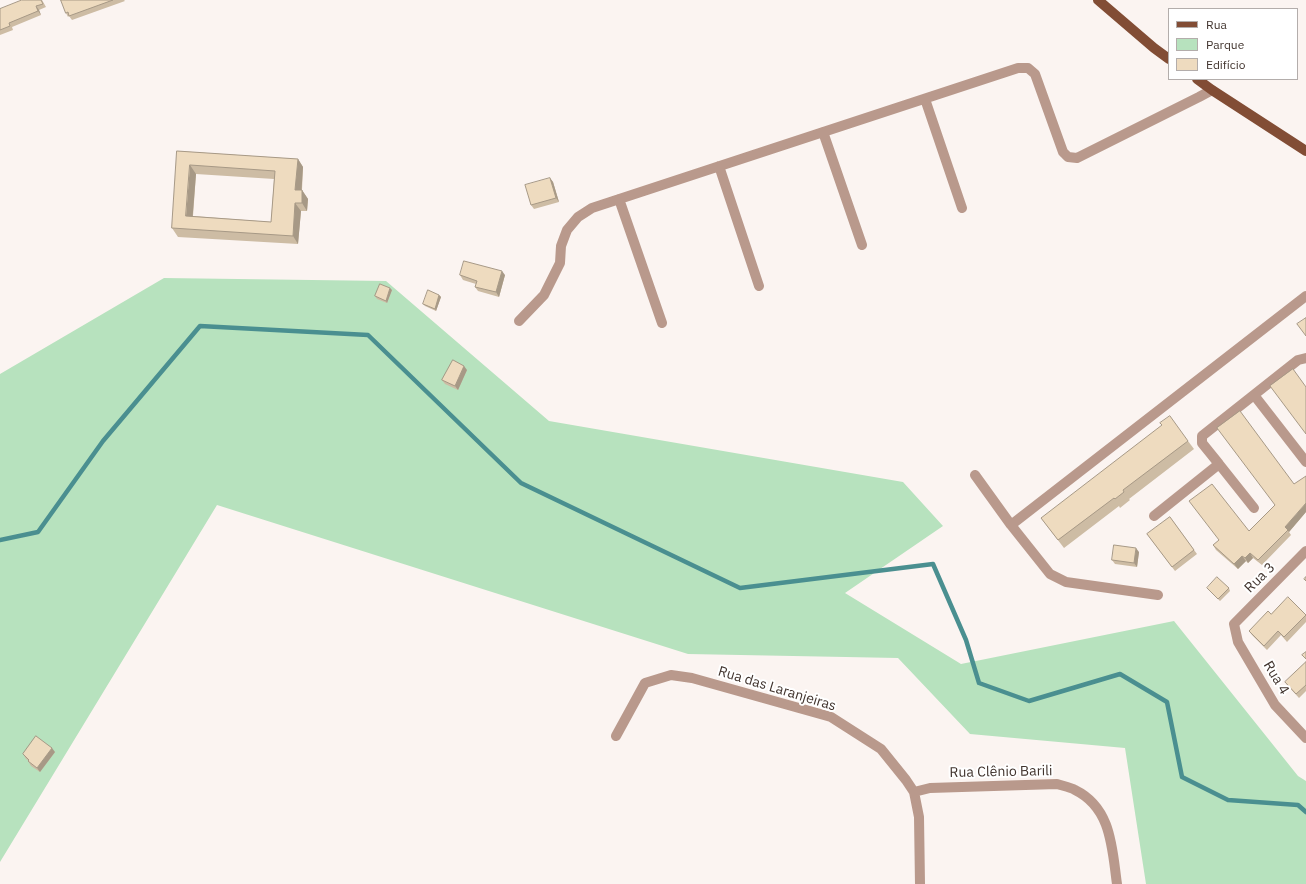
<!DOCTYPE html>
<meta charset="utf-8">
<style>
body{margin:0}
#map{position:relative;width:1306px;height:884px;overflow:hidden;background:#fbf4f1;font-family:"IBM Plex Sans",sans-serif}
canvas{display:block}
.legend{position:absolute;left:1168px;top:8px;width:130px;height:72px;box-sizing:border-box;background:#fff;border:1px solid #b3adab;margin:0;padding:5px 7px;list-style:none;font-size:12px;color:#40332d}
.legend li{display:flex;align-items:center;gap:8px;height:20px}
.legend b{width:20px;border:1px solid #b3adab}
</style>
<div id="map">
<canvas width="1306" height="884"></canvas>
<ul class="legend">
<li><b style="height:5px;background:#824d35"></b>Rua</li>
<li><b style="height:11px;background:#b7e2be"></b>Parque</li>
<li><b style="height:11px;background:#eedbbf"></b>Edifício</li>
</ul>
</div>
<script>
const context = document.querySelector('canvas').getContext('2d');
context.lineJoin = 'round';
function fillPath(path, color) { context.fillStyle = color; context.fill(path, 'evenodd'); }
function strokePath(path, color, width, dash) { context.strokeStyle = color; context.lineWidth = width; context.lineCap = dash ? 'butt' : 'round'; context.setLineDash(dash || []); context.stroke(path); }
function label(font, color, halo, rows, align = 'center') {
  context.font = font + ' "IBM Plex Sans",sans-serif'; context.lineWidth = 4; context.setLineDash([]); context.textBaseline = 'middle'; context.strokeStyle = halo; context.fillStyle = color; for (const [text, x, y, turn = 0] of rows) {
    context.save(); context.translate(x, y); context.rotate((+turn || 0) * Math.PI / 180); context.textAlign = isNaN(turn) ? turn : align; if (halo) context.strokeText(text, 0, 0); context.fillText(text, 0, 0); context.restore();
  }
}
const green = new Path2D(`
 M 164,278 L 386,281 L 549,421 L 903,482 L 943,526 L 845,593 L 961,664 L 1174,621 L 1298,776 L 1306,781 L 1306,884 L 1146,884 L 1125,748 L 970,734 L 898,658 L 688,654 L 217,505 L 0,862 L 0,374 Z`);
const stream = new Path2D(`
 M 0,540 L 38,532 L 103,441 L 200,326 L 368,335 L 521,483 L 740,588 L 933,564 L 966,640 L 979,683 L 1029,701 L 1120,674 L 1167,702 L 1182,777 L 1228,800 L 1298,805 L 1306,812`);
const minor = new Path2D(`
 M 925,99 L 962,208
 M 823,132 L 862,245
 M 719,166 L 759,286
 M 619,199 L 662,323
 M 519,321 L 544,295 L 560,263 L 561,246 L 567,230 L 578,217 L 592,208 L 1018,68 L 1028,68 L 1035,74 L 1063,152 L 1068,157 L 1077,158 L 1199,97 L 1212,90
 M 1254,395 L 1306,462
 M 1219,464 L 1254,508
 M 975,475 L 1011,525 L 1050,574 L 1066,582 L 1158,595
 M 1154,516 L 1219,464 L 1202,443 L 1202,436 L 1298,360 L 1306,358
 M 1011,525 L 1306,296
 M 1306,551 L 1234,624 L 1238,642 L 1275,705 L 1306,738
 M 616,736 L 645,683 L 671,675 L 692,678 L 831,717 L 881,749 L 906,780 L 914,792 L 919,817 L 920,884
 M 914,792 L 930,788 L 1057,784 C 1063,786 1070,787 1075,790 C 1112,808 1112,849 1117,884`);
const primary = new Path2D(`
 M 1098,0 L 1154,48 L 1169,59
 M 1197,79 L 1212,90 L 1306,151`);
const wall = new Path2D(`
 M 42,0 L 46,7 L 39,10 L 41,15 L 12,27 L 13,30 L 0,35 L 0,9 Z
 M 61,0 L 124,0 L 125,1 L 72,20 L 69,16 L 68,17 L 66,13 Z
 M 177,151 L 298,159 L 303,167 L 302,190 L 308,199 L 307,211 L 301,211 L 298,244 L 178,237 L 172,228 ZM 196,174 L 274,179 L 271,222 L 193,216 Z
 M 550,178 L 553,182 L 559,202 L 534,209 L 531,205 Z
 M 460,275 L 505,275 L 499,297 L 478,291 L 475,287 L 476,284 L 463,280 Z
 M 392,290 L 387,303 L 377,299 L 375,296 Z
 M 439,295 L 441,297 L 436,311 L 425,306 L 423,304 Z
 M 467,370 L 458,390 L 445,384 L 442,380 Z
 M 1188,441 L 1194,449 L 1129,499 L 1130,500 L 1120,508 L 1119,506 L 1064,548 L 1041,518 Z
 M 1306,512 L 1289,532 L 1291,535 L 1262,565 L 1253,558 L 1248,563 L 1246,561 L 1238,569 L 1216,550 L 1213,545 L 1219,540 L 1249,531 Z
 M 1170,517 L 1197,554 L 1175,571 L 1147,534 Z
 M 1139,552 L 1137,567 L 1115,564 L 1112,560 Z
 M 1207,588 L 1229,588 L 1230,591 L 1220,601 Z
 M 1271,614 L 1306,614 L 1306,622 L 1287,642 L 1281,635 L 1267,650 L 1252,635 L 1249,631 Z
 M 1306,662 L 1306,691 L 1299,698 L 1288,686 L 1285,682 Z
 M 55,752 L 40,772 L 31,766 L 28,761 L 29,761 L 26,759 L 23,754 Z`);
const shadedWall = new Path2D(`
 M 36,6 L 39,10 L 41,15 L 38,11 Z
 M 298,159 L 303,167 L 301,198 L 295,190 Z
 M 190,165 L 196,174 L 192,224 L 186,216 Z
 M 550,178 L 553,182 L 559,202 L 556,198 Z
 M 302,190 L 308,199 L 307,211 L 302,203 Z
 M 295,203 L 301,211 L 298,244 L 293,236 Z
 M 502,271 L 505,275 L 499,297 L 496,292 Z
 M 390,288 L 392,290 L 387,303 L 386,301 Z
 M 439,295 L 441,297 L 436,311 L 435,309 Z
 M 464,366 L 467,370 L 458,390 L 455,386 Z
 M 1306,503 L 1306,512 L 1289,532 L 1285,527 Z
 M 1136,548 L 1139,552 L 1137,567 L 1134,563 Z
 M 1250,553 L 1253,558 L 1248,563 L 1245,558 Z
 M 1242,556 L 1246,561 L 1238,569 L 1234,564 Z
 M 52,748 L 55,752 L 40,772 L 37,768 Z`);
const building = new Path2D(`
 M 22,0 L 41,0 L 43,4 L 36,6 L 38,11 L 9,23 L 10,26 L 0,30 L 0,9 Z
 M 61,0 L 113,0 L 69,16 L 68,12 L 66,13 Z
 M 177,151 L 298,159 L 295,190 L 302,190 L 302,203 L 295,203 L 293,236 L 172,228 ZM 190,165 L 275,171 L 271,222 L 186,216 Z
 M 550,178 L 556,198 L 531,205 L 525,185 Z
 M 464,261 L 502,271 L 496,292 L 475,287 L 477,281 L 460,275 Z
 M 380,284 L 390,288 L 386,301 L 375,296 Z
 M 428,290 L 439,295 L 435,309 L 423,304 Z
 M 1306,318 L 1306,336 L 1297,324 Z
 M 453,360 L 464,366 L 455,386 L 442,380 Z
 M 1293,369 L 1306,387 L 1306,434 L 1270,386 Z
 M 1240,411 L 1294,484 L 1306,476 L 1306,503 L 1285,527 L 1288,530 L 1258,560 L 1250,553 L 1245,558 L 1242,556 L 1234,564 L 1213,545 L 1219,540 L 1189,501 L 1212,484 L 1249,531 L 1275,505 L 1217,428 Z
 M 1170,416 L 1188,441 L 1123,490 L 1124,492 L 1115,499 L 1114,498 L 1058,540 L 1041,518 L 1162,425 L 1160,423 Z
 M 1170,517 L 1194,550 L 1172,567 L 1147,534 Z
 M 1114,545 L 1136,548 L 1134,563 L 1112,560 Z
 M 1217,577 L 1229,588 L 1218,599 L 1207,588 Z
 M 1306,577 L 1306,581 L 1304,579 Z
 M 1288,597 L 1306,615 L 1284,637 L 1278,631 L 1264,646 L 1249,631 L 1268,611 L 1271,614 Z
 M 1306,652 L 1306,659 L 1302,655 Z
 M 1306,662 L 1306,685 L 1296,694 L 1285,682 Z
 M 36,736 L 52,748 L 37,768 L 28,761 L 29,760 L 23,754 Z`);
const streetNames = [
 ["Rua 3",1260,578,-45],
 ["Rua 4",1276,678,59],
 ["Rua das Laranjeiras",777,689,17],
 ["Rua Clênio Barili",1001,772,-1]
];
fillPath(green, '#b7e2be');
strokePath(stream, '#4a8f90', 4.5);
strokePath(minor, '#b9998c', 10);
strokePath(primary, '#824d35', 10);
fillPath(wall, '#cdbca4');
fillPath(shadedWall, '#a79986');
fillPath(building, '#eedbbf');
strokePath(building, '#a79986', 1);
label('14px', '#40332d', '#fff', streetNames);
</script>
